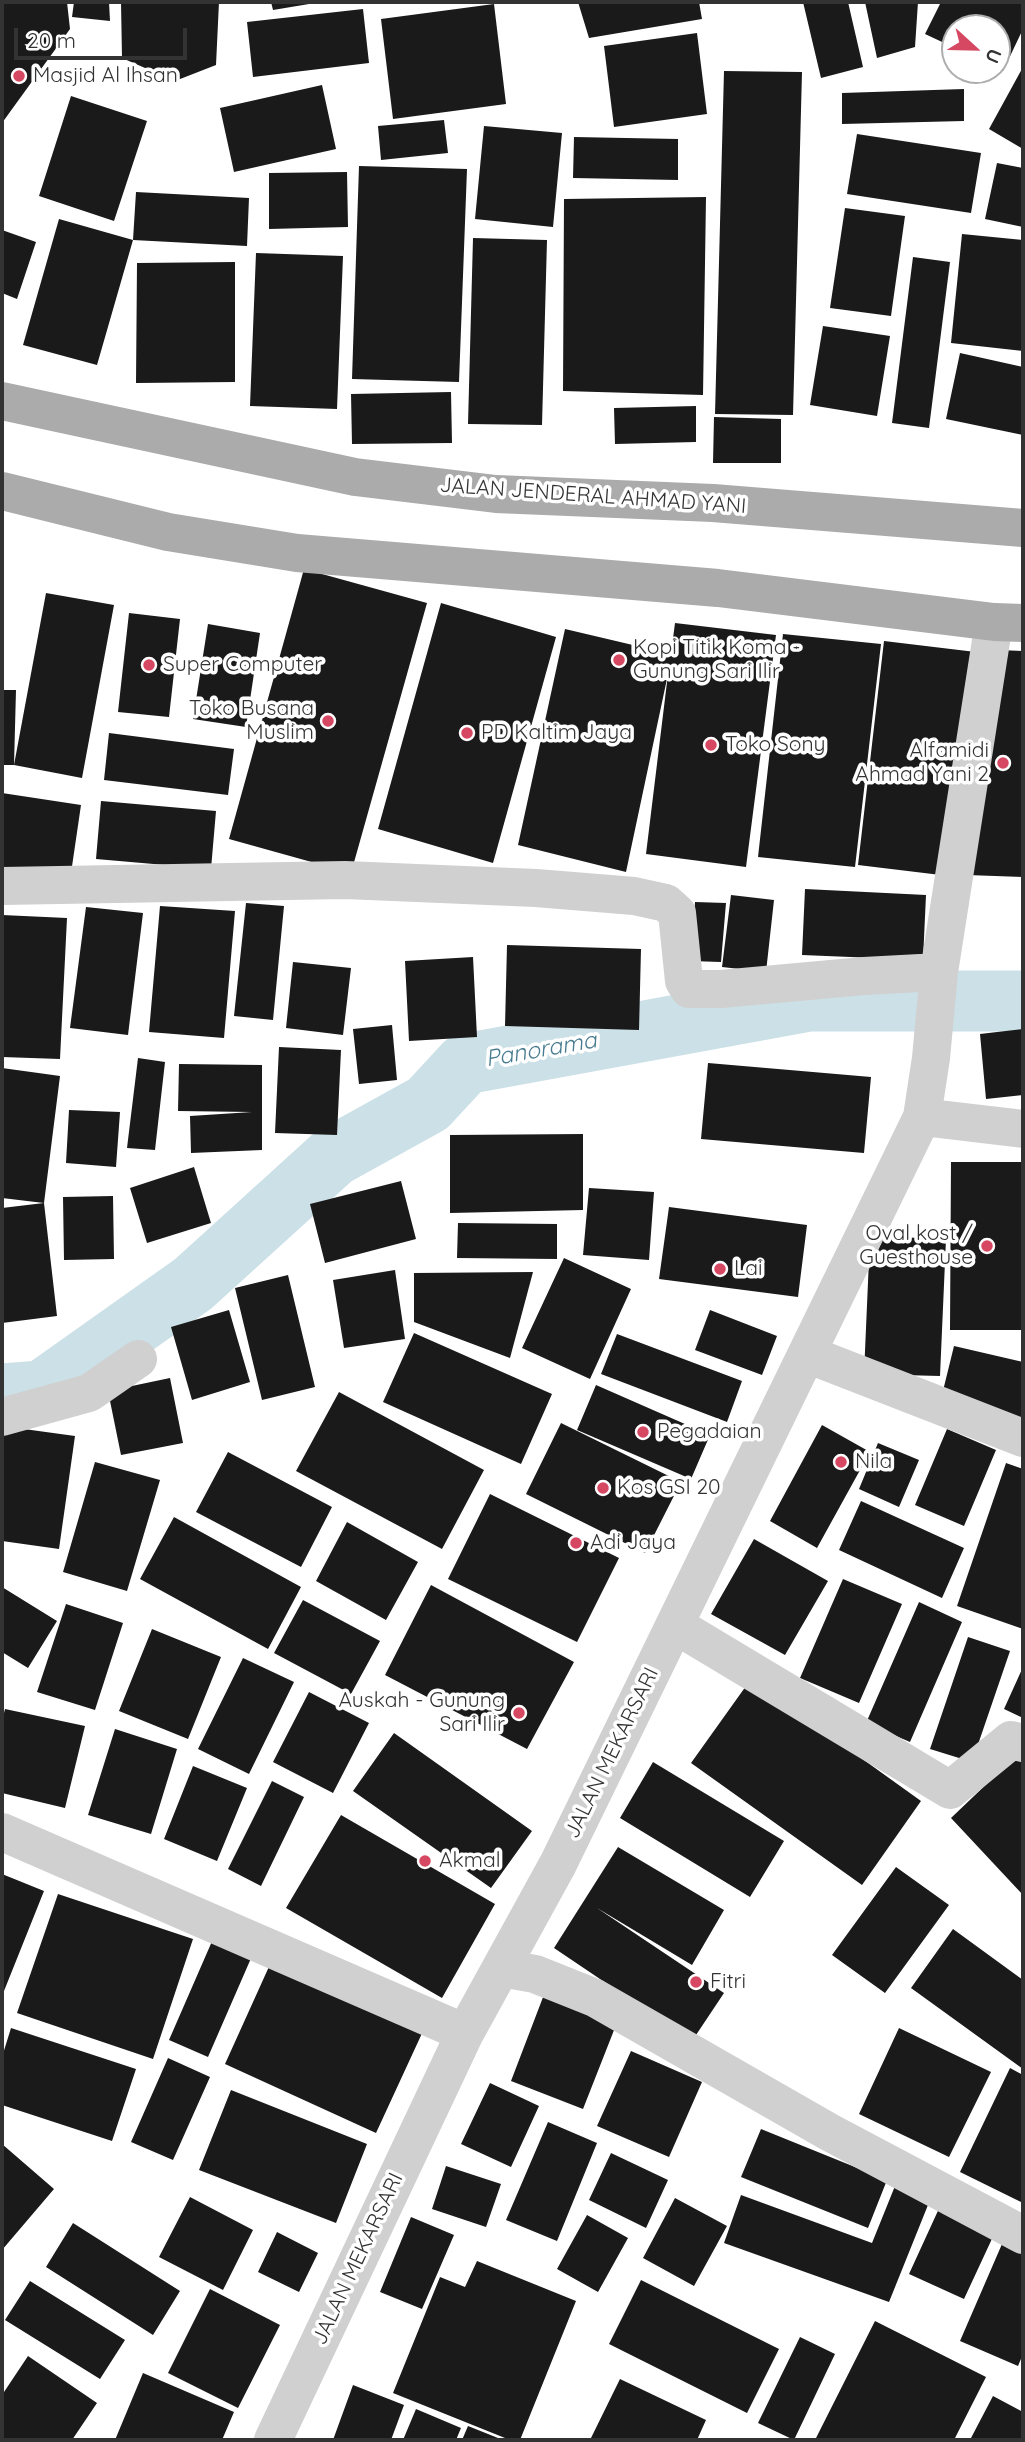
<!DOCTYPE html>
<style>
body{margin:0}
#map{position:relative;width:1025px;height:2442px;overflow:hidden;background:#fff;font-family:Quicksand,sans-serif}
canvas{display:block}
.frame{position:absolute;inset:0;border:4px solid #333;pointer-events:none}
.north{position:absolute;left:941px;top:14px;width:70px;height:70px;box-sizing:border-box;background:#fff;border:2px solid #adadad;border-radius:50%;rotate:112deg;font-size:19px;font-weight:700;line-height:28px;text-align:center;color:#333}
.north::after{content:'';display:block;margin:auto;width:24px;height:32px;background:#d64862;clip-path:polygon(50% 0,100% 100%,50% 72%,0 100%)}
.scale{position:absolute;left:14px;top:28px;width:173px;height:32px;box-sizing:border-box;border:4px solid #333;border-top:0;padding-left:9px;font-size:21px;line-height:24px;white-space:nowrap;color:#333;-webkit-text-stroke:5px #fff;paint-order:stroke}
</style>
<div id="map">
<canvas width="1025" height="2442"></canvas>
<div class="frame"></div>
<div class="north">U</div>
<div class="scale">20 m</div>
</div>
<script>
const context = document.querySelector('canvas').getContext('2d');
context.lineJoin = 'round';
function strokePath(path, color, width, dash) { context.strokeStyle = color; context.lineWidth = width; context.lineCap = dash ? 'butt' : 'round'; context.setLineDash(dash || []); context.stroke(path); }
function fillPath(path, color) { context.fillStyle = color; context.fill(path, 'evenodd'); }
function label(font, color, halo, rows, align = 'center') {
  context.font = font + ' Quicksand,sans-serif'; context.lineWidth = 7; context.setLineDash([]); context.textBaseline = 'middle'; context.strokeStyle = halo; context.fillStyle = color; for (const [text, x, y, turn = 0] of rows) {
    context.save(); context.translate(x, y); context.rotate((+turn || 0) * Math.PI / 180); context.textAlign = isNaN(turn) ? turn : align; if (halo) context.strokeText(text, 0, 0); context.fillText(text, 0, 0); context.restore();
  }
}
const canal = new Path2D(`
 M 2,1394 L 42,1391 L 193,1284 L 334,1156 L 428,1104 L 465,1064 L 809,1001 L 1023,1001`);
const building = new Path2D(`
 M 2,2 L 67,2 L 70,29 L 2,123 Z
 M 74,2 L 109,2 L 110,21 L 72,17 Z
 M 121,2 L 219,2 L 216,65 L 175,81 L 122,58 Z
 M 271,2 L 315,2 L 315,3 L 273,10 Z
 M 578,2 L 699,2 L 702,19 L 589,38 Z
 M 803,2 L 848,2 L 863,67 L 821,78 Z
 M 865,2 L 918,2 L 915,47 L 877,58 Z
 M 941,2 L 1023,2 L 1023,29 L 1003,71 L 997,68 L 997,28 L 955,28 L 955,48 L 925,34 Z
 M 494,4 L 506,104 L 393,119 L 381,19 Z
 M 363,9 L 369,63 L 253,77 L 247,22 Z
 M 697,33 L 707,114 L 614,127 L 604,46 Z
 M 1023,67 L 1023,149 L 989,129 Z
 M 724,71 L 802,72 L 793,415 L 715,414 Z
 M 322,85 L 336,149 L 234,172 L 220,108 Z
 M 964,89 L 964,121 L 842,124 L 842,93 Z
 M 71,96 L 147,121 L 114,221 L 39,196 Z
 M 444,120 L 448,153 L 381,160 L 378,126 Z
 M 484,126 L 562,133 L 553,227 L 475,219 Z
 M 857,134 L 981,153 L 971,213 L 847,194 Z
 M 574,137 L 678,139 L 678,180 L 573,178 Z
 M 997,163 L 1023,168 L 1023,227 L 985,219 Z
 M 359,166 L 467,169 L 459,382 L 352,379 Z
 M 347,172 L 348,227 L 269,229 L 269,173 Z
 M 136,192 L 249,198 L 247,246 L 133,240 Z
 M 706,197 L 703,395 L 563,391 L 564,199 Z
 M 845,208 L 905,216 L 891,316 L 830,308 Z
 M 59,219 L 133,240 L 97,365 L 23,345 Z
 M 2,230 L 36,242 L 17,299 L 2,293 Z
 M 962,234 L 1023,240 L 1023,351 L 951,343 Z
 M 473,238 L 547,240 L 542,425 L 468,424 Z
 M 256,253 L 343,256 L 337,409 L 250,406 Z
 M 913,257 L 950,262 L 929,428 L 892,423 Z
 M 235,262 L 235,382 L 136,383 L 137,263 Z
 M 823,326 L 890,336 L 877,416 L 810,405 Z
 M 960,353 L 1023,367 L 1023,435 L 946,419 Z
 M 451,392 L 452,443 L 352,444 L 351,394 Z
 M 696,406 L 696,442 L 615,444 L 614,408 Z
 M 714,417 L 781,419 L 781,463 L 713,463 Z
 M 304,569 L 427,603 L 351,873 L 229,839 Z
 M 46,593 L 114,605 L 82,778 L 14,765 Z
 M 441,603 L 556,637 L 493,863 L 378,829 Z
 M 129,613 L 180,619 L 169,717 L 118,712 Z
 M 675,623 L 776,635 L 746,867 L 646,854 L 668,674 L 626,872 L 518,845 L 565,629 L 671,654 Z
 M 208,624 L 260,633 L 246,727 L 193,719 Z
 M 783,634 L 881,644 L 855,867 L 758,857 Z
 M 884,641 L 984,653 L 949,876 L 858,865 Z
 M 999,650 L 1023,651 L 1023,877 L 967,875 Z
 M 2,690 L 16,690 L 14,765 L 2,765 Z
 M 109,733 L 234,749 L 228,795 L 104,780 Z
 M 2,793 L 81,805 L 70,880 L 2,869 Z
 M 101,801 L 216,811 L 211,869 L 96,859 Z
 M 805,889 L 926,895 L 923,960 L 802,955 Z
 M 731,895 L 774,900 L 766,972 L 722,967 Z
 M 695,902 L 726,903 L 721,962 L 691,961 Z
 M 246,903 L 284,906 L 273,1020 L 234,1016 Z
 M 160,906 L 235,911 L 224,1038 L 149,1032 Z
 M 86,907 L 143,913 L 128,1035 L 70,1028 Z
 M 2,915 L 67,918 L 60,1059 L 2,1057 Z
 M 507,945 L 641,949 L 639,1030 L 505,1026 Z
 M 473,957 L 477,1037 L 409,1041 L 405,961 Z
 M 293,962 L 351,968 L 343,1035 L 286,1028 Z
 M 392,1025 L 397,1080 L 359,1084 L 353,1029 Z
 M 1023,1029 L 1023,1095 L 986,1099 L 980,1034 Z
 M 279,1047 L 341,1050 L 337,1135 L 275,1133 Z
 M 138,1058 L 165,1062 L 155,1150 L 127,1148 Z
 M 708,1063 L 871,1077 L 864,1153 L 701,1139 Z
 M 179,1064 L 262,1065 L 262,1150 L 191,1153 L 190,1116 L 252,1112 L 178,1111 Z
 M 2,1068 L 60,1076 L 44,1203 L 57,1316 L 2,1323 L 2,1208 L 44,1203 L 2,1198 Z
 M 69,1110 L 120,1112 L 116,1167 L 66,1163 Z
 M 583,1134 L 583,1210 L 450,1213 L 450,1135 Z
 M 951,1162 L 1023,1162 L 1023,1330 L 950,1330 Z
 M 194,1167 L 211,1223 L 147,1243 L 130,1188 Z
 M 401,1181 L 416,1239 L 325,1263 L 310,1204 Z
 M 589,1188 L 654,1192 L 649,1260 L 583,1255 Z
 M 113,1196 L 114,1259 L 64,1260 L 63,1197 Z
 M 669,1207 L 807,1225 L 798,1297 L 659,1279 Z
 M 458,1223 L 557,1224 L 557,1259 L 457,1258 Z
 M 870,1236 L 946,1239 L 940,1376 L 864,1374 Z
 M 564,1258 L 631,1289 L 590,1379 L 522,1348 Z
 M 395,1270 L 405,1339 L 344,1348 L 333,1280 Z
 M 533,1272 L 510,1358 L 414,1322 L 414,1273 Z
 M 288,1275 L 315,1387 L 262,1400 L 235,1288 Z
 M 229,1310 L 250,1382 L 192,1400 L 171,1327 Z
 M 710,1310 L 777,1336 L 762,1375 L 695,1350 Z
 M 414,1333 L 552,1394 L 521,1464 L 383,1402 Z
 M 617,1334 L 742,1381 L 727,1422 L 601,1374 Z
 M 954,1346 L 1023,1362 L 1023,1419 L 940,1403 Z
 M 170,1378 L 183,1443 L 121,1455 L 108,1391 Z
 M 596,1385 L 710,1435 L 691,1479 L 577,1430 Z
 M 339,1392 L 484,1470 L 442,1549 L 296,1471 Z
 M 561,1423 L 681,1482 L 645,1553 L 526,1494 Z
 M 822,1425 L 870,1452 L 817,1548 L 770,1521 Z
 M 2,1426 L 75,1436 L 59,1549 L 2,1541 Z
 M 947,1429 L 996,1450 L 964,1526 L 915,1505 Z
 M 878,1443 L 919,1460 L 899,1507 L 859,1489 Z
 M 228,1452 L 332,1507 L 301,1567 L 196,1512 Z
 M 95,1462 L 160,1480 L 127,1591 L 63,1572 Z
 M 1006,1463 L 1023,1469 L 1023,1629 L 957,1606 Z
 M 490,1494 L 619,1558 L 577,1642 L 448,1579 Z
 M 861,1501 L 964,1548 L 942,1598 L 839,1550 Z
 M 174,1517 L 301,1587 L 268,1649 L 140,1579 Z
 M 347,1522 L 418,1562 L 386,1620 L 316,1581 Z
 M 754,1539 L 828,1581 L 785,1655 L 711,1614 Z
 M 843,1579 L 902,1604 L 859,1703 L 800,1678 Z
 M 431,1585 L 574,1662 L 527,1749 L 385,1675 Z
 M 2,1587 L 57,1621 L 28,1668 L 2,1652 Z
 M 303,1600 L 380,1641 L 351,1694 L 274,1653 Z
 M 919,1602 L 962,1622 L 910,1742 L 866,1723 Z
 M 66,1604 L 123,1623 L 95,1710 L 37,1692 Z
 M 152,1629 L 221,1657 L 188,1739 L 119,1711 Z
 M 968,1637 L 1010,1651 L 972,1762 L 930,1749 Z
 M 243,1658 L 294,1682 L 249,1774 L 198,1749 Z
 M 1023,1667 L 1023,1718 L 1004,1709 Z
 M 751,1679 L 921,1801 L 862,1885 L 691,1763 Z
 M 309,1692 L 369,1723 L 333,1793 L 273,1762 Z
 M 5,1709 L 85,1726 L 65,1808 L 2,1793 L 2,1721 Z
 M 115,1729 L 177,1749 L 151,1834 L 88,1815 Z
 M 394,1733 L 532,1831 L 491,1888 L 353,1791 Z
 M 1018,1754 L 1023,1760 L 1023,1895 L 951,1818 Z
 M 653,1762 L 784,1841 L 750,1897 L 620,1818 Z
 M 193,1766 L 247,1788 L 217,1861 L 164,1839 Z
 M 272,1781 L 304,1797 L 261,1886 L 228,1869 Z
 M 341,1815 L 495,1904 L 442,1998 L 286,1908 Z
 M 618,1847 L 724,1910 L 692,1965 L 597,1908 L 724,1993 L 692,2041 L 554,1948 Z
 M 896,1867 L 949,1905 L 885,1993 L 832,1955 Z
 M 2,1874 L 44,1891 L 2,1996 Z
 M 58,1894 L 193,1939 L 153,2059 L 17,2013 Z
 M 953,1929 L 1023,1980 L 1023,2069 L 911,1988 Z
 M 213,1939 L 252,1956 L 208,2057 L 169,2040 Z
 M 272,1960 L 424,2029 L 376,2133 L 225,2064 Z
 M 545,1992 L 618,2020 L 583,2109 L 511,2081 Z
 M 11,2028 L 136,2069 L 112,2141 L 2,2105 L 2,2057 Z
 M 899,2028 L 991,2072 L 949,2157 L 859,2114 Z
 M 631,2051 L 702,2082 L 669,2157 L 597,2126 Z
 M 168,2058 L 210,2077 L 173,2160 L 131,2142 Z
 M 1010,2068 L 1023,2075 L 1023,2203 L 960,2172 Z
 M 490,2083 L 539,2106 L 511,2167 L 461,2144 Z
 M 231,2090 L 367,2144 L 336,2223 L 199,2170 Z
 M 548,2122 L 597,2143 L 557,2241 L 506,2220 Z
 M 761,2129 L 887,2180 L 868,2228 L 741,2177 Z
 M 2,2144 L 54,2189 L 2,2250 Z
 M 611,2153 L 668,2180 L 646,2228 L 589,2200 Z
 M 446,2166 L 501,2184 L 486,2227 L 432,2209 Z
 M 895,2186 L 930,2200 L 889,2302 L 724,2243 L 741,2195 L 872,2243 Z
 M 190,2197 L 253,2230 L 223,2290 L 159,2257 Z
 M 675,2198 L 727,2226 L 694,2286 L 643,2258 Z
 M 942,2202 L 997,2228 L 964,2299 L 909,2274 Z
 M 587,2215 L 628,2238 L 598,2292 L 557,2269 Z
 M 411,2217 L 454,2235 L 422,2309 L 380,2292 Z
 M 73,2223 L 180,2291 L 153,2335 L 46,2267 Z
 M 277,2232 L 318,2253 L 299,2292 L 258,2272 Z
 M 1002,2244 L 1023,2253 L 1023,2354 L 1018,2366 L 960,2341 Z
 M 477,2261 L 576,2301 L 520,2440 L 510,2440 L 393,2393 L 440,2277 L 465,2287 Z
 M 641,2280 L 779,2349 L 747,2413 L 609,2344 Z
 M 30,2281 L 125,2340 L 100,2379 L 5,2320 Z
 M 210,2289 L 280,2325 L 238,2408 L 168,2373 Z
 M 875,2321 L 986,2377 L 954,2440 L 815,2440 Z
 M 800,2337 L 835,2354 L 794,2440 L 758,2423 Z
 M 28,2356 L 97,2403 L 72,2440 L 2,2440 L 2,2395 Z
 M 143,2373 L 234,2412 L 222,2440 L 115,2440 Z
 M 620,2379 L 706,2420 L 697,2440 L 596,2440 L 591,2438 Z
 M 353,2385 L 404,2405 L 391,2440 L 333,2440 Z
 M 993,2396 L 1023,2412 L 1023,2440 L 975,2440 L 971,2438 Z
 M 416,2409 L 461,2428 L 456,2440 L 403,2440 Z
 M 468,2426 L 503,2440 L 462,2440 Z`);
const minor = new Path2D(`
 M 2,886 L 345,880 L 536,888 L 634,896 L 666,903 L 677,913 L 684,981 L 689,989 L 721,989 L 864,976 L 939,972
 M 922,1117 L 1023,1129
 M 807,1354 L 1023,1438
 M 2,1417 L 89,1393 L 138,1359
 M 675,1625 L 950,1790 L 1011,1740 L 1023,1743
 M 2,1832 L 465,2033
 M 501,1968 L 535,1974 L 595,1998 L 829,2132 L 1023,2235
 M 273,2440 L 465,2033 L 558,1864 L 922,1117 L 931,1058 L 939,972 L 994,622`);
const major = new Path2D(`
 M 2,401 L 355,477 L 496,494 L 713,503 L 1023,528
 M 2,491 L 168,532 L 297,553 L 718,588 L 994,622 L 1023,623`);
const markers = [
 [19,76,7,"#d64862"],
 [619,660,7,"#d64862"],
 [149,665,7,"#d64862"],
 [328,721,7,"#d64862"],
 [467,733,7,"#d64862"],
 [711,745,7,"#d64862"],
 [1003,763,7,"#d64862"],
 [987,1246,7,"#d64862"],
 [720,1269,7,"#d64862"],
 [643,1432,7,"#d64862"],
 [841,1462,7,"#d64862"],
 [603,1488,7,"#d64862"],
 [576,1543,7,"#d64862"],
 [519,1713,7,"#d64862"],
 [425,1861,7,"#d64862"],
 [696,1982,7,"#d64862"]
];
const poiNames = [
 ["Masjid Al Ihsan",33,76],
 ["Kopi Titik Koma -",633,648],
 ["Gunung Sari Ilir",633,672],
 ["Super Computer",163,665],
 ["Toko Busana",314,709,"right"],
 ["Muslim",314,733,"right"],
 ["PD Kaltim Jaya",481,733],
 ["Toko Sony",725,745],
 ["Alfamidi",989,751,"right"],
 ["Ahmad Yani 2",989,775,"right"],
 ["Oval kost /",973,1234,"right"],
 ["Guesthouse",973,1258,"right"],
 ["Lai",734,1269],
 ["Pegadaian",657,1432],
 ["Nila",855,1462],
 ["Kos GSI 20",617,1488],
 ["Adi Jaya",590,1543],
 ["Auskah - Gunung",505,1701,"right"],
 ["Sari Ilir",505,1725,"right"],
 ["Akmal",439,1861],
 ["Fitri",710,1982]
];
const streetNames = [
 ["JALAN JENDERAL AHMAD YANI",593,496,4],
 ["JALAN MEKARSARI",612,1753,-64],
 ["JALAN MEKARSARI",358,2259,-65]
];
const waterNames = [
 ["Panorama",541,1050,-10]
];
strokePath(canal, '#cbe0e7', 61);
fillPath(building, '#1a1a1a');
strokePath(minor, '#d0d0d0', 38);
strokePath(major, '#ababab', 38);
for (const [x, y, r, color] of markers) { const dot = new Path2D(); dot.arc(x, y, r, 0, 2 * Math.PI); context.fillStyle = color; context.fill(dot); strokePath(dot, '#fff', 2.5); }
label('21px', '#333', '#fff', poiNames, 'left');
label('21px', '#333', '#fff', streetNames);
label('italic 23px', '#477b8f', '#fff', waterNames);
</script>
